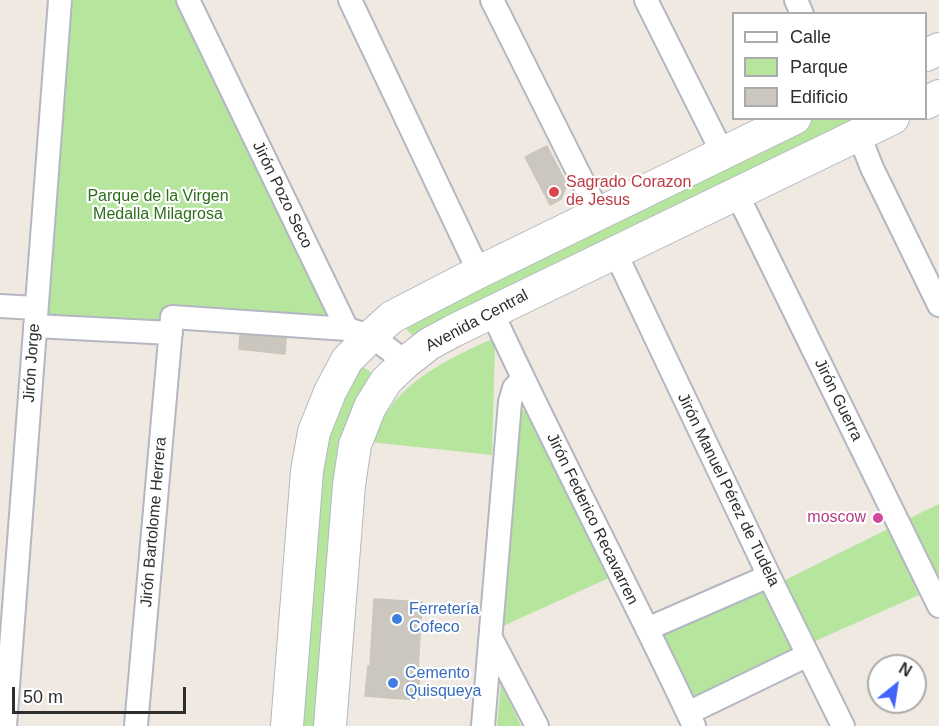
<!DOCTYPE html>
<meta charset="utf-8">
<style>
body{margin:0}
#map{position:relative;width:939px;height:726px;overflow:hidden;background:#efe9e1;font-family:Arial,sans-serif}
canvas{display:block}
.legend{position:absolute;left:732px;top:12px;width:195px;height:108px;box-sizing:border-box;background:#fff;border:2px solid #ababab;margin:0;padding:8px 10px;list-style:none;font-size:18px;color:#2e2e2e}
.legend li{display:flex;align-items:center;gap:12px;height:30px}
.legend b{width:30px;border:2px solid #ababab}
.north{position:absolute;left:867px;top:654px;width:60px;height:60px;box-sizing:border-box;background:#fff;border:2px solid #ababab;border-radius:50%;rotate:30deg;font-size:16px;font-weight:700;line-height:24px;text-align:center;color:#2e2e2e}
.north::after{content:'';display:block;margin:auto;width:21px;height:27px;background:#4264fb;clip-path:polygon(50% 0,100% 100%,50% 72%,0 100%)}
.scale{position:absolute;left:12px;top:687px;width:174px;height:27px;box-sizing:border-box;border:3px solid #2e2e2e;border-top:0;padding-left:8px;font-size:18px;line-height:21px;white-space:nowrap;color:#2e2e2e;-webkit-text-stroke:4px #fff;paint-order:stroke}
</style>
<div id="map">
<canvas width="939" height="726"></canvas>
<ul class="legend">
<li><b style="height:8px;background:#fff"></b>Calle</li>
<li><b style="height:16px;background:#b6e59e"></b>Parque</li>
<li><b style="height:16px;background:#cbc7bf"></b>Edificio</li>
</ul>
<div class="north">N</div>
<div class="scale">50 m</div>
</div>
<script>
const context = document.querySelector('canvas').getContext('2d');
context.lineJoin = 'round';
function fillPath(path, color) { context.fillStyle = color; context.fill(path, 'evenodd'); }
function strokePath(path, color, width, dash) { context.strokeStyle = color; context.lineWidth = width; context.lineCap = dash ? 'butt' : 'round'; context.setLineDash(dash || []); context.stroke(path); }
function label(font, color, halo, rows, align = 'center') {
  context.font = font + ' Arial,sans-serif'; context.lineWidth = 4.5; context.setLineDash([]); context.textBaseline = 'middle'; context.strokeStyle = halo; context.fillStyle = color; for (const [text, x, y, turn = 0] of rows) {
    context.save(); context.translate(x, y); context.rotate((+turn || 0) * Math.PI / 180); context.textAlign = isNaN(turn) ? turn : align; if (halo) context.strokeText(text, 0, 0); context.fillText(text, 0, 0); context.restore();
  }
}
const green = new Path2D(`
 M 66,0 L 181,0 L 330,321 L 167,326 L 41,317 Z
 M 813,119 L 862,119 L 415,338 L 406,329 L 411,319 L 438,304 Z
 M 490,340 L 495,343 L 492,455 L 370,442 C 376,431 382,419 389,409 C 412,376 454,356 490,340 Z
 M 356,363 L 379,377 L 320,726 L 296,726 L 315,458 Z
 M 520,410 L 527,410 L 609,578 L 503,626 L 515,418 Z
 M 939,504 L 939,578 L 910,518 Z
 M 888,529 L 919,595 L 813,642 L 781,582 Z
 M 765,587 L 799,654 L 695,704 L 662,635 Z
 M 501,682 L 521,726 L 497,726 Z`);
const building = new Path2D(`
 M 547,146 L 567,185 L 561,199 L 550,205 L 525,157 Z
 M 240,335 L 286,338 L 285,354 L 239,349 Z
 M 374,599 L 422,602 L 418,670 L 420,670 L 418,700 L 365,696 L 368,666 L 370,666 Z`);
const street = new Path2D(`
 M 188,0 L 347,329 L 371,336 L 406,362
 M 350,0 L 479,272
 M 492,0 L 599,214
 M 646,0 L 723,154
 M 796,0 L 802,14
 M 859,135 L 872,168 L 939,305
 M 737,194 L 939,606
 M 615,252 L 769,576 L 843,726
 M 0,306 L 36,308
 M 492,312 C 556,451 629,587 694,726
 M 35,326 L 171,333
 M 647,629 L 769,576
 M 491,638 L 537,726
 M 688,713 L 808,655
 M 5,726 L 60,0
 M 136,726 L 172,317 L 347,329
 M 483,726 L 510,402 L 514,388 L 523,379`);
const secondary = new Path2D(`
 M 926,55 L 939,49
 M 926,103 L 939,96
 M 287,726 L 307,471 L 314,432 L 330,392 L 347,360 L 371,336 L 392,317 L 479,272 L 795,118
 M 330,726 L 349,485 L 355,445 L 370,407 L 386,381 L 406,362 L 429,344 L 453,331 L 893,118`);
const markers = [
 [554,192,6,"#e0444e"],
 [878,518,6,"#d1479c"],
 [397,619,6,"#3f7fe0"],
 [393,683,6,"#3f7fe0"]
];
const healthNames = [
 ["Sagrado Corazon",566,183],
 ["de Jesus",566,201]
];
const streetNames = [
 ["Jirón Pozo Seco",282,195,64],
 ["Avenida Central",477,321,-28],
 ["Jirón Jorge",32,363,-86],
 ["Jirón Guerra",838,400,64],
 ["Jirón Manuel Pérez de Tudela",728,490,64],
 ["Jirón Federico Recavarren",592,519,64],
 ["Jirón Bartolome Herrera",154,522,-85]
];
const parkNames = [
 ["Parque de la Virgen",158,197],
 ["Medalla Milagrosa",158,215]
];
const hotelNames = [
 ["moscow",866,518]
];
const shopNames = [
 ["Ferretería",409,610],
 ["Cofeco",409,628],
 ["Cemento",405,674],
 ["Quisqueya",405,692]
];
fillPath(green, '#b6e59e');
fillPath(building, '#cbc7bf');
strokePath(building, '#cbc5ba', 1.5);
strokePath(street, '#b4b7c1', 26);
strokePath(secondary, '#b4b7c1', 34);
strokePath(street, '#fff', 22);
strokePath(secondary, '#fff', 32);
for (const [x, y, r, color] of markers) { const dot = new Path2D(); dot.arc(x, y, r, 0, 2 * Math.PI); context.fillStyle = color; context.fill(dot); strokePath(dot, '#fff', 2); }
label('16px', '#be3a42', '#fff', healthNames, 'left');
label('16px', '#2e2e2e', '#fff', streetNames);
label('16px', '#2c6e1b', '#fff', parkNames);
label('16px', '#b23c85', '#fff', hotelNames, 'right');
label('16px', '#366cbe', '#fff', shopNames, 'left');
</script>
